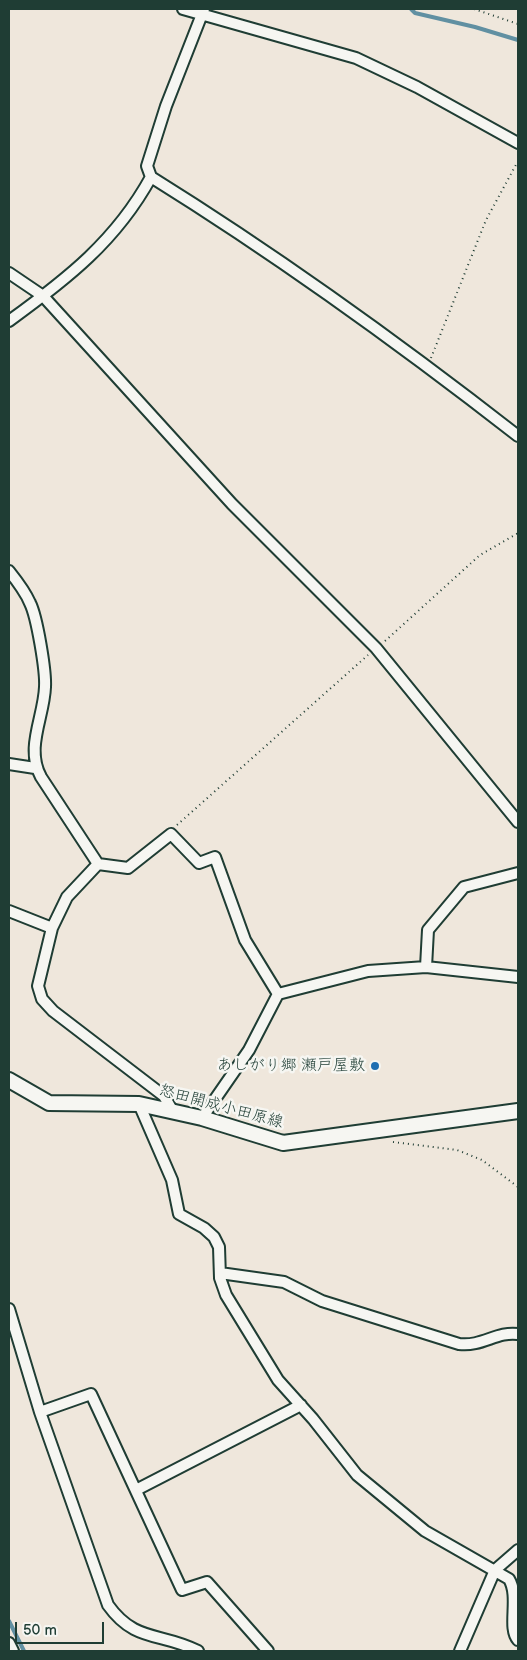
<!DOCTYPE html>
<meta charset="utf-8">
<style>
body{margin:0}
#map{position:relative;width:527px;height:1660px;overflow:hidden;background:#efe7dc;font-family:"Balsamiq Sans",sans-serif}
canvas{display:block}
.frame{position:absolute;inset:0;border:10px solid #1f3d34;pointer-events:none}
.scale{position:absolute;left:15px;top:1622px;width:89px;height:22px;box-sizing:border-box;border:2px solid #1f3d34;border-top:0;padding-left:6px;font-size:15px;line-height:18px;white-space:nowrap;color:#1f3d34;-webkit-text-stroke:4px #f6f6f2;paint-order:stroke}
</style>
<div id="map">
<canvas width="527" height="1660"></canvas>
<div class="frame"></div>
<div class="scale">50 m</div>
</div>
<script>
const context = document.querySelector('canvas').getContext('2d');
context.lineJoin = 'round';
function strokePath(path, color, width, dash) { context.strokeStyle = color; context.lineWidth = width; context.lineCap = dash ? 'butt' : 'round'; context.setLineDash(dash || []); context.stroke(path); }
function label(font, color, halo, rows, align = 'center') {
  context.font = font + ' "Balsamiq Sans","Klee One",sans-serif'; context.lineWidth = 5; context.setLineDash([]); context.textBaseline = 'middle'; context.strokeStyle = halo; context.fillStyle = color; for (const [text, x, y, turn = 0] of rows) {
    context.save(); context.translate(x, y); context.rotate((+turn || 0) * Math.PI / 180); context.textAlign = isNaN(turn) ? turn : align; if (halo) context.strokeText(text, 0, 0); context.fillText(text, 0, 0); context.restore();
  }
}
const stream = new Path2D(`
 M 411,9 L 415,13 L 475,27 L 518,40
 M 9,1621 L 24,1651`);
const path = new Path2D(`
 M 474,9 L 518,24
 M 431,358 L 486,220 L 518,161
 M 385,641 L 480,555 L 518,533
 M 177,825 L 368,655
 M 393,1142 L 457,1150 L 482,1160 L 518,1187`);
const street = new Path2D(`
 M 183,9 L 356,58 L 417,87 L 518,143
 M 204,9 L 166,106 L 147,166 L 151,177 C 278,256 400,344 518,436
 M 9,273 L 43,296 L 232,504 L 376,648 L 518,822
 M 9,321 C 67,279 116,241 151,177
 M 9,571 C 17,581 25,591 30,603 C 37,617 46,671 45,687 C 44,717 25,748 41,777 L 98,864 L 128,868 L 171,834 L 199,863 L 215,857 L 245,940 L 278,994
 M 9,764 L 35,768
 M 98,864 L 67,897 L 52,928 L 38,986 L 42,999 L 53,1011 L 164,1096 L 172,1110
 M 9,911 L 52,928
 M 426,967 L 518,977
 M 139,1104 L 172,1180 L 179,1214 L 204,1228 L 214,1237 L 219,1247 L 220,1278 L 226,1295 L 278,1380 L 313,1419 L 357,1475 L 425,1531 L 509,1579 C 520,1597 507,1628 518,1640
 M 202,1118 L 249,1050 L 278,994 L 368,971 L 426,967 L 428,930 L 464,887 L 518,873
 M 220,1273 L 284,1282 L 322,1301 L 459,1344 C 482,1347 497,1331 518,1334
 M 9,1309 L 40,1412 L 108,1605 C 135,1643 161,1632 198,1651
 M 40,1412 L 91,1394 L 182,1590 L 207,1582 L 268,1651
 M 136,1490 L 301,1405
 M 9,1643 L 13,1651
 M 460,1651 L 495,1570 L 518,1550`);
const secondary = new Path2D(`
 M 9,1080 L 49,1103 L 139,1104 L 202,1118 L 283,1143 L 518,1111`);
const markers = [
 [375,1066,5,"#1f6fb2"]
];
const poiNames = [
 ["あしがり郷 瀬戸屋敷",365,1066]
];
const streetNames = [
 ["怒田開成小田原線",221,1107,15]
];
strokePath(stream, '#6190a2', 4);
strokePath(street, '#1f3d34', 14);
strokePath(secondary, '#1f3d34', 18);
strokePath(path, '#1f3d34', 2, [1, 4]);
strokePath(street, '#f6f6f2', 10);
strokePath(secondary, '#f6f6f2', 14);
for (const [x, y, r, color] of markers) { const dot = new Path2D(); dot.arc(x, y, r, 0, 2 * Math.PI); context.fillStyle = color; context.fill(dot); strokePath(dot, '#f6f6f2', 2); }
label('16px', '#1f3d34', '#f6f6f2', poiNames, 'right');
label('16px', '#1f3d34', '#f6f6f2', streetNames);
</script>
